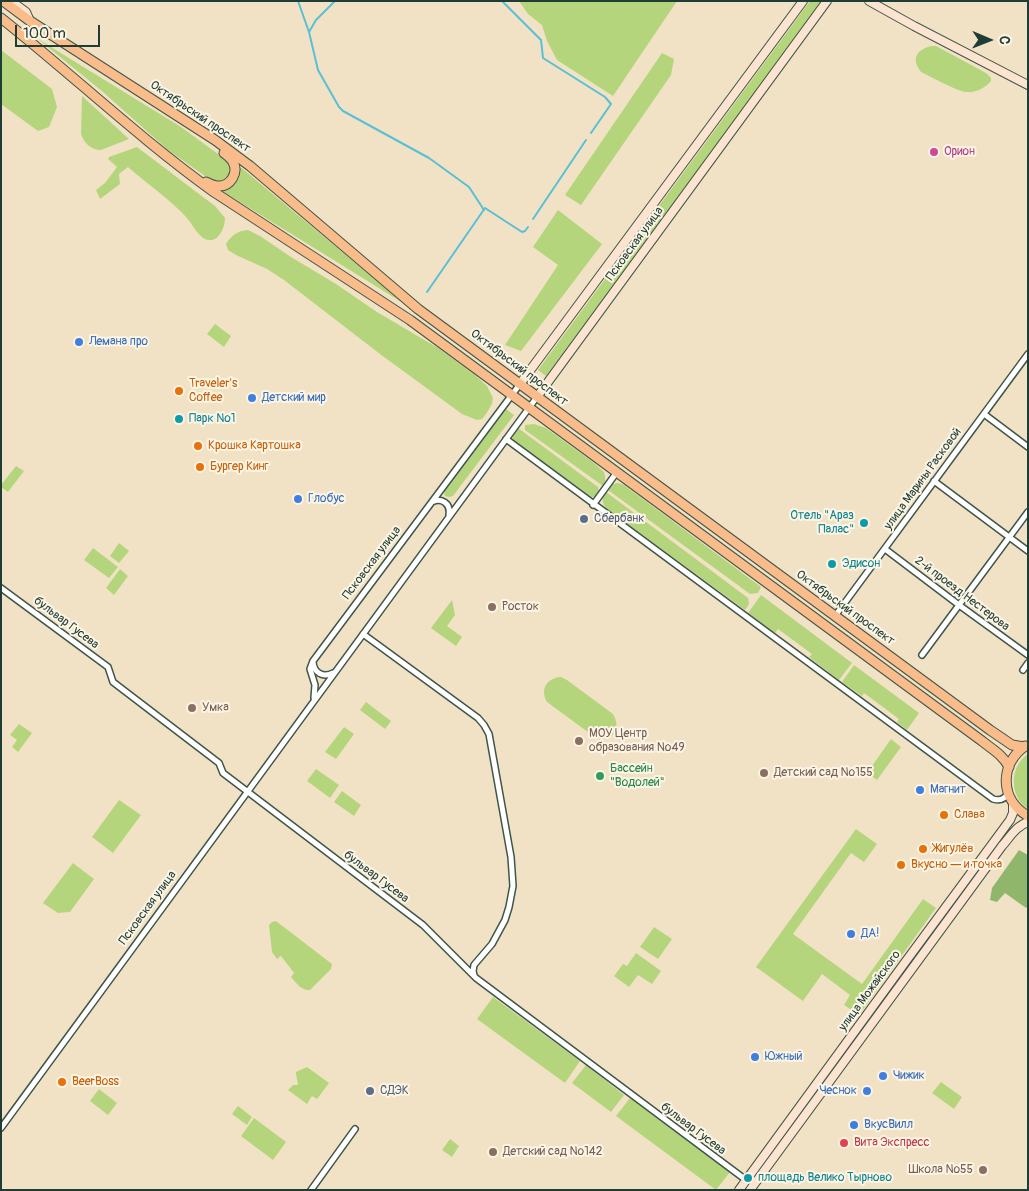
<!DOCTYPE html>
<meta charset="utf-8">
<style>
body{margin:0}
#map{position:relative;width:1029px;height:1191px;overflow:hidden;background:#f2e2c5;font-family:Pangolin,sans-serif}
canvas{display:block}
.frame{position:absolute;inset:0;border:2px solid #1f3d34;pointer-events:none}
.north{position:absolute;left:964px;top:15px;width:50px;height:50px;-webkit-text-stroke:4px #fcf5e5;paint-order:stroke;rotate:91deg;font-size:14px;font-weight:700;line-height:20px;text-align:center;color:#1f3d34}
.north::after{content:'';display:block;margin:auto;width:18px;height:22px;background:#1f3d34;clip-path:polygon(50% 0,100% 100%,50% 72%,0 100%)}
.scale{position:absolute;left:15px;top:25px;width:85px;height:22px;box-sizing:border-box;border:2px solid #1f3d34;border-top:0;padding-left:6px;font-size:15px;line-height:18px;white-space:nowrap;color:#1f3d34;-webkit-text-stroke:4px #fcf5e5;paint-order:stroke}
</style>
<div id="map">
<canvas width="1029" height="1191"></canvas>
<div class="frame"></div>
<div class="north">С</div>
<div class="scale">100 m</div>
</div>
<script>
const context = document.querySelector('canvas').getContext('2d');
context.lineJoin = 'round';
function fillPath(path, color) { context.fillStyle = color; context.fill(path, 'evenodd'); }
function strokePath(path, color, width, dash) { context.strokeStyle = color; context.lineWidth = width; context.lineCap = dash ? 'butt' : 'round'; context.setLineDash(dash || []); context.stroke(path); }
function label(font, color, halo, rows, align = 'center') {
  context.font = font + ' Pangolin,sans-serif'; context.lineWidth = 4; context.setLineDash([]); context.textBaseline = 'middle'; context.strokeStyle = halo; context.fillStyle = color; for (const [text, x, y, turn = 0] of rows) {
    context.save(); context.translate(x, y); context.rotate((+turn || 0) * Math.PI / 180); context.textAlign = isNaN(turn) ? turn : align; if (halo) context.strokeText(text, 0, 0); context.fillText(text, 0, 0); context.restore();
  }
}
const green = new Path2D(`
 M 519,1 L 677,1 L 613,96 L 557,60 L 547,41 L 542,25 L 528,14 Z
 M 810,1 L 823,1 L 546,376 L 538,370 Z
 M 38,39 L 181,127 L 218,154 L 229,163 L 231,170 L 230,175 L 227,180 L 220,182 L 212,181 L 168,150 L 103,92 Z
 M 931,46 L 936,46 L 986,73 L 991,78 L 991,81 C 985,88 976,93 966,92 C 957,91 931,77 921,72 C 911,59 916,50 931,46 Z
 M 1,50 L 52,89 L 57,107 L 49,127 L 38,131 L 1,104 Z
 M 662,53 L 674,59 L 671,75 L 581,205 L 565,195 Z
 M 82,96 L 129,139 L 101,150 C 91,150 84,143 81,134 Z
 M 137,147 L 215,206 L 225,218 C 225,226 220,241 209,240 C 199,239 193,225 187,218 C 170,199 147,184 128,167 L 119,174 L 120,184 L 100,199 L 96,190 L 105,183 L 117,167 L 108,159 L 109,157 Z
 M 238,165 L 403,303 L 222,191 C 235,185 240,179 238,165 Z
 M 558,210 L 602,244 L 521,351 L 505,345 L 558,265 L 533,247 Z
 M 248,230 L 260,236 L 291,257 L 336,284 L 377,312 L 438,348 L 475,375 L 487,386 L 493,398 L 492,404 L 486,414 L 482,419 L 477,420 L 462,414 L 380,354 L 284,280 L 267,269 L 236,255 L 228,250 L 226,244 C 231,235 238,231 248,230 Z
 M 215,324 L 231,336 L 224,347 L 207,334 Z
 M 506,409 L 514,415 L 453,496 L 449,497 L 445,496 L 444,492 Z
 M 534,424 L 546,428 L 594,463 L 604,472 L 605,476 L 605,482 L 603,486 L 525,430 L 525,425 Z
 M 518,428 L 598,487 L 599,491 L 595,497 L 591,497 L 514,442 L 513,440 L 512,434 Z
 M 16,466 L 24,471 L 8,492 L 1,487 L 1,485 Z
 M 618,483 L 624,485 L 761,587 L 758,593 L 750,594 L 608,490 L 613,484 Z
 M 606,492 L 748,598 L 749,604 L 745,610 L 607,509 C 602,504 601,498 606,492 Z
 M 119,543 L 129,551 L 119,563 L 110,556 Z
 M 93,548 L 118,567 L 109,578 L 84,560 Z
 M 120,569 L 128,576 L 114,595 L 106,588 Z
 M 761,595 L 852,663 L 839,680 L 809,657 L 812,654 L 778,629 L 775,633 L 748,613 Z
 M 452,600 L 455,615 L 447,626 L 462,637 L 456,646 L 431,628 Z
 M 854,665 L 919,713 L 907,730 L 897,722 L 899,719 L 864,693 L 862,696 L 842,682 Z
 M 561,677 L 567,680 L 613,714 C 622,729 613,742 596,738 L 547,702 C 540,690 546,678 561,677 Z
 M 366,702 L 391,721 L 385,729 L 360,710 Z
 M 19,724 L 32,733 L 18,752 L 12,747 L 17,740 L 10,735 Z
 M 344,727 L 354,734 L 336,759 L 325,752 Z
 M 891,739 L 901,747 L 877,780 L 867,773 Z
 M 1028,754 L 1028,809 C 1009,796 1009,767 1028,754 Z
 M 316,769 L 339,785 L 330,798 L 307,781 Z
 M 342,791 L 361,805 L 354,816 L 334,802 Z
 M 119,800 L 141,815 L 113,853 L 92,837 Z
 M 856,829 L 877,844 L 864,862 L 851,853 L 793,934 L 862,984 L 923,899 L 936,908 L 859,1015 L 844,1005 L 850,995 L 822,974 L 803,1001 L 756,967 Z
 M 73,863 L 94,879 L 70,912 L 58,913 L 43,903 Z
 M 276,921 L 332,964 L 331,969 L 310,990 C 302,991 296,983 291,977 L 294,973 L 281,956 L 277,959 L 272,952 L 269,925 L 272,922 Z
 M 654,927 L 672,939 L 658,959 L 640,947 Z
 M 636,953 L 661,971 L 652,984 L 638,975 L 629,987 L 614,976 L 623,964 L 627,966 Z
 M 493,997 L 580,1061 L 565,1083 L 477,1019 Z
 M 586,1065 L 624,1095 L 611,1112 L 572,1083 Z
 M 307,1067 L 329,1083 L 317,1099 L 312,1096 L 307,1104 L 288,1090 L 293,1085 L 297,1085 L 298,1084 L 296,1074 L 296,1072 Z
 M 941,1082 L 962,1097 L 954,1109 L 932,1093 Z
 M 99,1089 L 117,1103 L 108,1115 L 90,1101 Z
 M 630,1098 L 730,1172 L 716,1190 L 616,1116 Z
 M 238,1106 L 252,1117 L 247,1125 L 232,1114 Z
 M 254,1118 L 286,1142 L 273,1160 L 241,1136 Z
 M 450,1139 L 459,1146 L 452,1157 L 442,1150 Z`);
const forest = new Path2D(`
 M 1019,850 L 1028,855 L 1028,906 L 1026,908 L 1005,893 L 997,902 L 990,900 L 992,888 Z`);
const stream = new Path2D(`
 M 298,1 L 309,32 L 318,70 L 339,107 L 343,111 L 429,158 L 469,187 L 484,210
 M 502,1 L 541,40 L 543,58 L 605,97 L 611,104 L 591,133
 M 309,32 L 316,20 L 335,1
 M 533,219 L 586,140
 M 427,292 L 485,208 L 522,232 L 525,231 L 528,227`);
const minor = new Path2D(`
 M 984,414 L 1028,447
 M 506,439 L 993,799 C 1000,801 1005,799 1008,793
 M 934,481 L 1028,551
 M 432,502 C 442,497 451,504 449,515
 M 593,505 L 617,472
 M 885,549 L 959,605 L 1028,655
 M 1,588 L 108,667 L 113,682 L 219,763 L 223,773 L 423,925 L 476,978 L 746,1180
 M 835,616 L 1028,354
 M 363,634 L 478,718 L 484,725 L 489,734 L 511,857 L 513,886 L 509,907 L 505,920 L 492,944 L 474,965 L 473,971 L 474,975
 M 922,655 L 1028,512
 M 313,662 C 314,673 323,678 333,673
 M 1023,670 L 1028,663
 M 314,698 L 315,685 L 310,669 L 313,661 L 520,384
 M 1,1128 L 537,397
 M 311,1190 L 355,1129`);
const secondary = new Path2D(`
 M 11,1 L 26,12 L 30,21
 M 869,1 L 914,26 L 1028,85
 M 520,384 L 803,1
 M 537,397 L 827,1
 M 739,1190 L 906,961 L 1010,820 L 1013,813 L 1013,803
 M 750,1190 L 1002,846 C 1010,837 1016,826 1028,822`);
const primary = new Path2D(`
 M 3,1 L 30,21 L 215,140 L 250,166 L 418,309 L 990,730 L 1012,745 L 1024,747
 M 1,18 C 73,75 140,139 214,192 L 410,320 L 982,741 C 992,749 1003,755 1009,767
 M 206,182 C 210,184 214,186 218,186 C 230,187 239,173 233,162 C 231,158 228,156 224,153
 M 1025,746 C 999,765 1000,800 1028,816`);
const markers = [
 [934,152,5,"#d1479c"],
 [79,342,5,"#3f7fe0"],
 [179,391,5,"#e8710a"],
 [252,398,5,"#3f7fe0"],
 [179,419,5,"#0f9aa8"],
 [198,446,5,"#e8710a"],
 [200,467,5,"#e8710a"],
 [298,499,5,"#3f7fe0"],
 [584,519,5,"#5c6f8a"],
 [864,523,5,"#0f9aa8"],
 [832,564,5,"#0f9aa8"],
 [492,607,5,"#8d6e63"],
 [192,708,5,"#8d6e63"],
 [579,741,5,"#8d6e63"],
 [764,773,5,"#8d6e63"],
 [600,776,5,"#2e9e5b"],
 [920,790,5,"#3f7fe0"],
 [944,815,5,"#e8710a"],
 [923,849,5,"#e8710a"],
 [901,865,5,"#e8710a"],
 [851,934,5,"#3f7fe0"],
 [755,1057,5,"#3f7fe0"],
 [883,1076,5,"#3f7fe0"],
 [62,1082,5,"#e8710a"],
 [370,1091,5,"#5c6f8a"],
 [867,1091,5,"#3f7fe0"],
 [854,1125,5,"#3f7fe0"],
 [844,1143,5,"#e0444e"],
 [493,1152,5,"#8d6e63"],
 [983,1170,5,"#8d6e63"],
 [748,1178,5,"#0f9aa8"]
];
const streetNames = [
 ["Октябрьский проспект",200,117,34],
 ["Псковская улица",635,244,-54],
 ["Октябрьский проспект",519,368,37],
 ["улица Марины Расковой",923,479,-54],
 ["Псковская улица",372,563,-53],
 ["2-й проезд Нестерова",962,594,37],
 ["Октябрьский проспект",845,608,36],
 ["бульвар Гусева",66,623,37],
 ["бульвар Гусева",376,877,37],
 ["Псковская улица",148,908,-54],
 ["улица Можайского",870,991,-54],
 ["бульвар Гусева",693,1129,37]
];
const hotelNames = [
 ["Орион",944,152]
];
const shopNames = [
 ["Лемана про",89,342],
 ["Детский мир",262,398],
 ["Глобус",308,499],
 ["Магнит",930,790],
 ["ДА!",861,934],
 ["Южный",765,1057],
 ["Чижик",893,1076],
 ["Чеснок",857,1091,"right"],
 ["ВкусВилл",864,1125]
];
const foodNames = [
 ["Traveler's",189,384],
 ["Coffee",189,398],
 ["Крошка Картошка",208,446],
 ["Бургер Кинг",210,467],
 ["Слава",954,815],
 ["Жигулёв",933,849],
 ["Вкусно — и точка",911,865],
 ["BeerBoss",72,1082]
];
const cultureNames = [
 ["Парк №1",189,419],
 ["Отель \"Араз",854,516,"right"],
 ["Палас\"",854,530,"right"],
 ["Эдисон",842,564],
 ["площадь Велико Тырново",758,1178]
];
const serviceNames = [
 ["Сбербанк",594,519],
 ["СДЭК",380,1091]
];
const educationNames = [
 ["Росток",502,607],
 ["Умка",202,708],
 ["МОУ Центр",589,734],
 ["образования №49",589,748],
 ["Детский сад №155",774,773],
 ["Детский сад №142",503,1152],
 ["Школа №55",973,1170,"right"]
];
const leisureNames = [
 ["Бассейн",610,769],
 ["\"Водолей\"",610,783]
];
const healthNames = [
 ["Вита Экспресс",854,1143]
];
fillPath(green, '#b5d57d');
fillPath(forest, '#90b66c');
strokePath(stream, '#57c0d4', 2);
strokePath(minor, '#3f564a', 8);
strokePath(secondary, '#3f564a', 10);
strokePath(primary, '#3f564a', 11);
strokePath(minor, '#fff', 5);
strokePath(secondary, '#fde4d0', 8);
strokePath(primary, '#f9bc8a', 9);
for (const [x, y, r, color] of markers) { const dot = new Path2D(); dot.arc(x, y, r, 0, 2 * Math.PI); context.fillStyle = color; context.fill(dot); strokePath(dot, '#fcf5e5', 2); }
label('12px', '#1f3d34', '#fcf5e5', streetNames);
label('12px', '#b23c85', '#fcf5e5', hotelNames, 'left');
label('12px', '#366cbe', '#fcf5e5', shopNames, 'left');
label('12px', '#c56008', '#fcf5e5', foodNames, 'left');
label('12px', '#0d838f', '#fcf5e5', cultureNames, 'left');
label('12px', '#4e5e75', '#fcf5e5', serviceNames, 'left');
label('12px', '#785e54', '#fcf5e5', educationNames, 'left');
label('12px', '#27864d', '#fcf5e5', leisureNames, 'left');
label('12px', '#be3a42', '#fcf5e5', healthNames, 'left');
</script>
